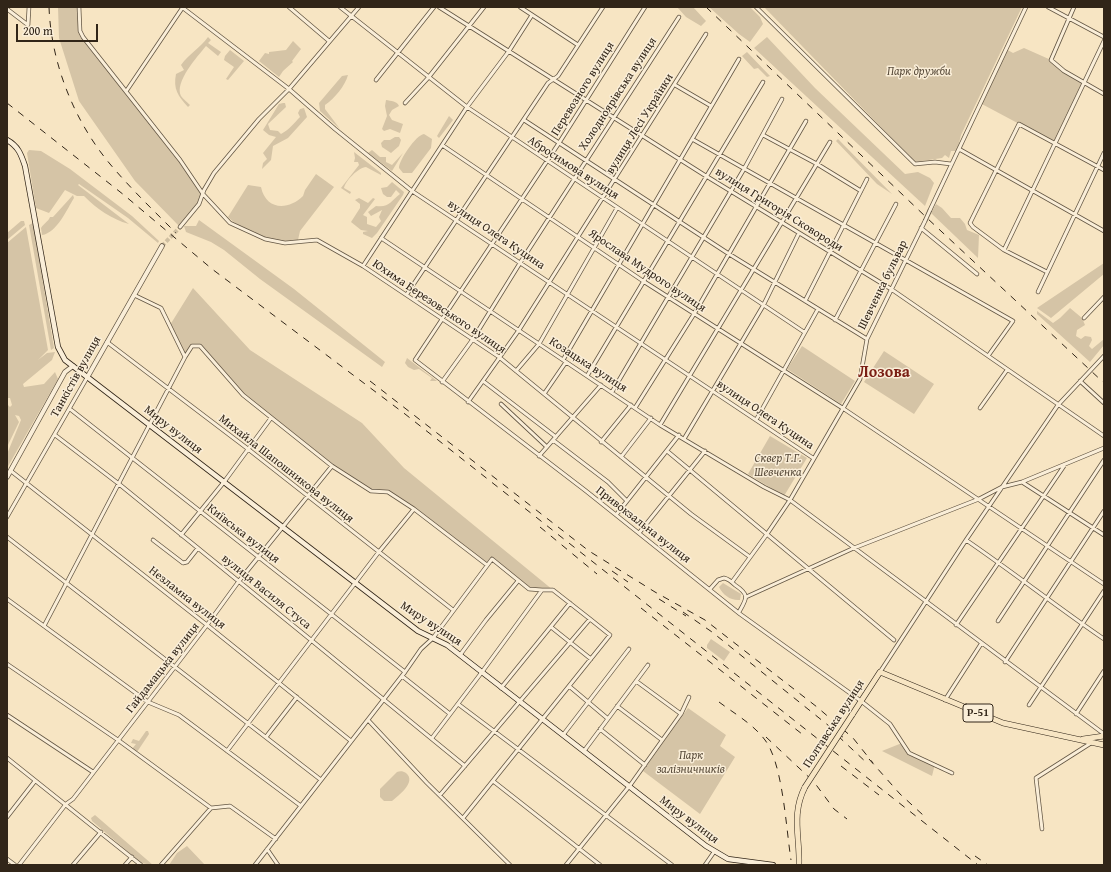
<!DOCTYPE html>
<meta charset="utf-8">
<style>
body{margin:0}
#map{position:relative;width:1111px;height:872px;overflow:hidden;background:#f7e5c3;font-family:"Gentium Book Plus",serif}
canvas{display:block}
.frame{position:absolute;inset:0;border:8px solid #312518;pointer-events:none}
.scale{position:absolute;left:16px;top:24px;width:82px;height:18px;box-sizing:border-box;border:2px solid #312518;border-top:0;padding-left:5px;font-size:12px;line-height:14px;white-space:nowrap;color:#312518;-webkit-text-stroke:3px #faeed8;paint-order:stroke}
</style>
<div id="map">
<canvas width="1111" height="872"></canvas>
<div class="frame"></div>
<div class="scale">200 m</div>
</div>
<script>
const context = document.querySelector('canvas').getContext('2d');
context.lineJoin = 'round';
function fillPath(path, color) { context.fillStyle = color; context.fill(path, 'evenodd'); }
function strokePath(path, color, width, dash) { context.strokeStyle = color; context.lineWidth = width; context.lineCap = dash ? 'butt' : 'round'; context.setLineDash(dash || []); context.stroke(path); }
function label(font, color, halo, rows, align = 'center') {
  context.font = font + ' "Gentium Book Plus",serif'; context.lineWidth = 3; context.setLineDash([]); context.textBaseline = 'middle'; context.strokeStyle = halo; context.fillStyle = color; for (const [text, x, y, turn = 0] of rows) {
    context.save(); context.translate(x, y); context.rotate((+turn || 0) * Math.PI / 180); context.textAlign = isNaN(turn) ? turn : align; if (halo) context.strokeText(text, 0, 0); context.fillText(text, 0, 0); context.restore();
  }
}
const green = new Path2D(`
 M 58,7 L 79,7 L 80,31 L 180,160 L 203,194 L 201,199 L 180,227 L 135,181 L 79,101 L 59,38 Z
 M 677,7 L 693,7 L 706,21 L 701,26 L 686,17 Z
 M 709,7 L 750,7 L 760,17 L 763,24 L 750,42 L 739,34 Z
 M 764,7 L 1022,7 L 961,135 L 957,151 L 951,151 L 949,158 L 945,155 L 942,158 L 915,162 Z
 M 208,37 L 211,40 L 208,43 L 221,52 L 218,56 L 206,46 C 198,56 174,82 181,96 C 183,99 187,102 190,105 L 188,107 C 178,96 173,89 176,74 L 184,70 L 181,65 C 189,54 200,48 208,37 Z
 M 767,37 L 815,88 L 905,174 L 918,172 L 930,178 L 934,183 L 925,206 L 754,48 Z
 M 293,41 L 301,49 L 292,61 L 293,62 L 283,71 L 279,77 L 259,61 L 265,53 L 269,54 L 269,52 L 286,50 Z
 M 1024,48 L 1051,60 L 1084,83 L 1055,143 L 980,103 L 1006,49 L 1013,53 Z
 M 230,50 L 244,61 L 228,80 L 226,79 L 234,67 L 224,60 L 225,56 Z
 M 747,52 L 770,76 L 767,77 L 758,68 L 754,69 L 742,56 Z
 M 348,75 C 345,86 335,98 325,105 L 325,109 L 340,129 L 320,111 L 319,103 L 342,76 Z
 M 386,100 C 391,101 397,101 399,106 L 392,110 L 389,115 L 392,120 L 403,124 L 400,133 L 390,129 L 384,131 L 382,129 L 387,116 L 385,106 Z
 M 283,103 L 285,103 L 286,107 L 268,124 L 270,130 L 278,131 L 281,134 C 289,130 294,123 300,117 L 298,113 L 300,109 L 304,108 L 307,117 L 288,138 L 273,146 L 271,160 L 262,169 L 263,163 L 267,159 L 263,153 L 276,137 L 269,135 L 263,130 L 279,104 Z
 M 449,116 L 453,120 L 439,138 L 437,136 Z
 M 424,134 L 432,139 L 431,148 L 412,173 L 403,173 L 399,168 C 399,160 416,135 424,134 Z
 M 395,137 L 399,137 L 401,140 L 399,146 L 391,153 L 382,147 L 381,143 L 384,140 L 390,140 Z
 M 838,139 L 892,194 L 877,184 L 836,141 Z
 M 29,150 L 41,151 L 70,169 L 132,216 L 159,241 L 158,243 L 128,218 L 79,184 L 78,185 L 129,224 C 111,219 97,209 84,196 L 77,196 L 65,190 L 49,213 L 36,208 L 27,153 Z
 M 372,150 L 380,157 L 386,157 L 386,162 L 392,165 L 403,153 L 392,171 L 368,153 Z
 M 354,152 L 381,173 L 381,175 L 366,167 C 358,168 346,180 344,188 L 351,192 L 350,194 L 341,188 L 359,165 L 358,162 L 354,162 L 355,158 Z
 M 316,174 L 334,187 L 300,231 L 298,240 C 281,247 240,230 228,217 L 248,185 L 261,187 C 266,211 289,210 303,196 L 305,190 Z
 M 392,182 L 404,192 L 403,195 L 377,233 L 372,238 L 363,234 L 363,232 L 368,231 L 361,230 L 351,222 L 360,208 L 360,204 L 355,200 L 359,198 L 368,203 L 373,198 L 375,199 L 363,215 L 367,217 L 367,224 L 376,227 L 381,221 L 379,217 L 382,210 L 371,216 L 368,212 L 376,206 C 389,208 391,201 400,194 L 396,190 L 391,197 L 387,197 L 383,194 L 381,188 L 387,187 Z
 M 73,195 L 74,198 C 67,209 57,233 42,235 L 41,228 C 44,223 48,222 50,217 L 53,217 Z
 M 936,204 L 942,208 L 951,218 L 960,218 L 965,224 L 967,230 L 979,235 L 978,258 L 931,213 Z
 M 199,220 L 294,289 L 385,362 L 382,367 L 260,279 L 224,250 L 211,242 L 186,232 L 184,226 L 196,226 Z
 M 21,221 L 24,221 L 25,225 L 7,240 L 7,233 Z
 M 33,223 L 54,348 L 51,350 L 29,225 Z
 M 26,227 L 48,350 L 38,360 L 47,353 L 55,352 L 52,360 L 23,384 L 24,387 L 44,384 L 55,372 L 58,379 L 7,468 L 7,454 L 21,420 L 19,416 L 15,415 L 19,422 L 7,447 L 7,404 L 10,407 L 12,405 L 10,398 L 7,398 L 7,243 Z
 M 1104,263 L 1104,274 L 1051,318 L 1037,308 Z
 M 193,288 L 250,350 L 362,423 L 404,468 L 553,590 L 533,591 L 492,559 L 487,565 L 414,509 L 388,492 L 371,491 L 332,466 L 243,395 L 200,346 L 192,346 L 185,357 L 170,325 Z
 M 1070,308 L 1082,318 L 1085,325 L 1077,330 L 1076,336 L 1081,339 L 1085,336 L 1091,337 L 1092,340 L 1089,346 L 1092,349 L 1104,339 L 1104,345 L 1090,362 L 1037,314 L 1037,311 L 1053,323 L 1060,318 Z
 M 802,346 L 855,381 L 841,404 L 787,369 Z
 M 884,351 L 934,384 L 914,414 L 864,382 Z
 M 407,358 L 437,381 L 430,381 L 432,378 L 419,369 L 414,370 L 408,367 L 405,363 Z
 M 770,436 L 807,458 L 784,496 L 748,474 Z
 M 723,583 L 741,594 L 740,600 C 731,601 723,595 719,587 Z
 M 711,639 L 730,652 L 724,661 L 707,648 L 707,645 Z
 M 688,708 L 726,735 L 720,746 L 735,757 L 700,814 L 643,771 Z
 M 146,731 L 148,731 L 149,734 L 137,752 L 132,749 L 136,744 L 131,743 L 133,739 L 139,741 Z
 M 902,743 L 909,753 L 935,764 L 932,776 L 882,751 Z
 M 397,772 C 400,771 403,771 406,773 C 417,782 398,796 392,801 L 384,801 L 380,797 L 380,789 Z
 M 95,815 L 153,865 L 141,863 L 92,821 L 91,818 Z
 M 187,846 L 205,865 L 169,865 L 177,853 Z`);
const tertiaryTunnel = new Path2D(`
 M 162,246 L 180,227`);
const minor = new Path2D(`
 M 79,7 L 80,31 L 83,37 L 180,160 L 203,194 L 230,223 L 265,239 L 285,243 L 317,240 L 363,266 L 499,357 L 691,514 L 750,557
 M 289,7 L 329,41
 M 340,7 L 467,107 L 804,332
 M 439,7 L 706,176 L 891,289 L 1104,436
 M 520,7 L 578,45
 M 645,7 L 559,143 L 415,360 L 586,491 L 740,614 L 861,701 L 890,724 L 909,753 L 952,773
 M 756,7 L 915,164 L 935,162 L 951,164
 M 1048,7 L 1104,37
 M 1074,7 L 1051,60 L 1064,71 L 1104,94
 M 183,8 L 289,89 L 335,129 L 412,191 L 813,458
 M 7,9 L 28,25
 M 28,25 L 29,7
 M 376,80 L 434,7
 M 675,85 L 711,106
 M 127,90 L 183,7
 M 405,103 L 428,78 L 484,7
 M 524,120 L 729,254 L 867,339
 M 763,135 L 817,164 L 861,191
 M 692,139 L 1013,321 L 988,356
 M 442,145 L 643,281 L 844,409 L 1104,584
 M 959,149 L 1104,231
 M 930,210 L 1026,7
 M 180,227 L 199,204 L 204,190 L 214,173 L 259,119 L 289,89 L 359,7
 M 921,228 L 977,274
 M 381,238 L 660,425 L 764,487 L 790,500 L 1104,734
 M 1004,250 L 1104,41
 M 363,266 L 467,107 L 509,51 L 532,15
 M 1047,272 L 1004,250 L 973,227 L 970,223 L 1019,124 L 1104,170
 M 1038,292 L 1104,153
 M 407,294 L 548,83 L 558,76 L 603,7
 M 805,301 L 867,179
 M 1084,318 L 1104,297
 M 835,320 L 896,204
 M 107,342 L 248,449 L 453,610
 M 185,357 L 192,346 L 200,346 L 243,395 L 332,466 L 371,491 L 388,492 L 414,509 L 487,565
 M 563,360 L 739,59
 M 516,371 L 539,344 L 617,208
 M 587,376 L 763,82
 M 483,381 L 556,437
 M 1080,381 L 1104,403
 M 442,382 L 473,339 L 520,263 L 679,17
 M 612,392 L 744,169 L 782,99
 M 544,394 L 566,362
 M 468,402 L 519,330 L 706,34
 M 501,404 L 547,447
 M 635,408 L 694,314 L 806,121
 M 980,408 L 1007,370
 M 70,409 L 405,672
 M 756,420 L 818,309
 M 660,425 L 830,142
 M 55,435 L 119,484 L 311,640 L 465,766
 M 684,439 L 763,306 L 799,233
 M 553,440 L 608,482 L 627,501
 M 601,442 L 631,405
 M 667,451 L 894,640
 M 539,456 L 601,385
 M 621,457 L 651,418
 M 11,471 L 207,625 L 351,741
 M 1022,482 L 1104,535
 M 616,515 L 679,435
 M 7,517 L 88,376
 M 639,533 L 705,451
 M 181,535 L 224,482 L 271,418
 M 7,537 L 321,780
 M 153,540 L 183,563 L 187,562 L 198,548
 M 966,540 C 1013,572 1057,607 1104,639
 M 732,582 L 767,534 L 790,500 L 860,379 L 867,339 L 925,221
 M 710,589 L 718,580 L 724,578 C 729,579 732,582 735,585 C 750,595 747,598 739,612
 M 746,597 L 854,548 L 979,499 L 1002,487 L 1022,482 L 1104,448
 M 7,599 L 148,702 L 179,715 L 301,806
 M 998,621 L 1104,460
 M 956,625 L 1064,466
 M 44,626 L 185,357 L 161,308 L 134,295
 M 551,627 L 591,659
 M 460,655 L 486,620 L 518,581
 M 1005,662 L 1104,511
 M 7,664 L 118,740 L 211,808 L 230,806 L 276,839
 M 880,672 L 966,540 L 1058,405 L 1104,356
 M 402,676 L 450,714
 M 636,681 L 681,714
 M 569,686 L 607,718
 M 501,688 L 570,603
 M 945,700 L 981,644
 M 458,704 L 672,865
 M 1029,705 L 1104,591
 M 617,706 L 662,740
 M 1076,714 L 1104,671
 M 7,715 L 93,772
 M 368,720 L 427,783 L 510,865
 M 600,729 L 645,765
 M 563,735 L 629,649
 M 266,737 L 297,697
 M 432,738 L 482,672 L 542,590 L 553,590 L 590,619
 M 227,751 L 378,553 L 414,509
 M 584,751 L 648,665
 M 7,758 L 141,865
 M 493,781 L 600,865
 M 440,795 L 590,619 L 610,635 L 463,818
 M 7,817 L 35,781
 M 1042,829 L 1036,778 L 1091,743
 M 267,849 L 278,865
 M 7,859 L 15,865
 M 19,865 L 66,804 L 73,799 L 207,625 L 239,581 L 332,466
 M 73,865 L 101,832
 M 125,865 L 132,857
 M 161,865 L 211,808
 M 255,865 L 405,672 L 421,649 L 433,638 L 492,559 L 529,589 L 542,590
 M 566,865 L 631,784 L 681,714 L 689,697
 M 705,865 L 714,852`);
const tertiary = new Path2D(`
 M 88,376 L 162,246
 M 7,477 L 65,372 L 73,366`);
const secondary = new Path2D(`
 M 7,140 C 18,146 21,154 25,166 L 58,347 L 65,360 L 418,631 L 447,645 L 706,846 L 728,859 L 773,865`);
const primary = new Path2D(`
 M 852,715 L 880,672 L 1003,723 L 1104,745
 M 1083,739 L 1104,736
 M 799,865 C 800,837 791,814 805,787`);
const rail = new Path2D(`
 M 49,7 C 51,63 74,121 110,164 C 131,189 154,211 176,233
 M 706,7 L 927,218 L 1104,383
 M 7,103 L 124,195 L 212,269 L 405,414 L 978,865
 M 370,381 L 589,551 L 655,592 L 705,620 L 817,707 L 853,738 L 873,763
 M 540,527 L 597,574
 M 612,571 L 628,582
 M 659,599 L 686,616
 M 641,608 L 802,734
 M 683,612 L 712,632 L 844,738
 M 719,702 C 735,714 753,724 765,740 C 783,764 786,828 791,860
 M 838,736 L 868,764
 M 766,737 L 814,782 L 834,809 L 847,819
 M 869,759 L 900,794 L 923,815
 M 841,766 L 879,795
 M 975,856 L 988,865`);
const minorBridge = new Path2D(`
 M 925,221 L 930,210`);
const primaryBridge = new Path2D(`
 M 805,787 L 852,715`);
const shields = [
 [978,713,30]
];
const shieldNames = [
 ["Р-51",978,713]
];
const parkNames = [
 ["Парк дружби",919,72],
 ["Сквер Т.Г.",778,459],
 ["Шевченка",778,473],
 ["Парк",691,756],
 ["залізничників",691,770]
];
const streetNames = [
 ["Перевозного вулиця",583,89,-58],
 ["Холодноярівська вулиця",618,94,-57],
 ["вулиця Лесі Українки",640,124,-58],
 ["Абросимова вулиця",573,168,33],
 ["вулиця Григорія Сковороди",779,210,32],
 ["вулиця Олега Куцина",496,235,34],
 ["Ярослава Мудрого вулиця",647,271,34],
 ["Шевченка бульвар",883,285,-64],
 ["Юхима Березовського вулиця",439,307,34],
 ["Козацька вулиця",588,365,33],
 ["Танкістів вулиця",76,377,-61],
 ["вулиця Олега Куцина",765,415,34],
 ["Миру вулиця",173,430,38],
 ["Михайла Шапошникова вулиця",286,469,38],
 ["Привокзальна вулиця",643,525,38],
 ["Київська вулиця",243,534,38],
 ["вулиця Василя Стуса",266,592,39],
 ["Незламна вулиця",187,598,38],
 ["Миру вулиця",431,624,33],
 ["Гайдамацька вулиця",163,668,-52],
 ["Полтавська вулиця",834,724,-57],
 ["Миру вулиця",689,820,37]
];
const districtNames = [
 ["Лозова",884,373]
];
fillPath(green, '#d5c4a6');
strokePath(tertiaryTunnel, '#cfbfa1', 4, [4, 2]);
strokePath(minor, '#625543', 4.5);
strokePath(tertiary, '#625543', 5.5);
strokePath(secondary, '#312518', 6);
strokePath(primary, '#312518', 6);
strokePath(minor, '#faeed8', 3);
strokePath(tertiary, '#faeed8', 4);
strokePath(secondary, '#faeed8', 4.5);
strokePath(primary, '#f7e5c3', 5);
strokePath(rail, '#312518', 1, [7, 7]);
strokePath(minorBridge, '#625543', 4.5, []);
strokePath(primaryBridge, '#312518', 6, []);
strokePath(minorBridge, '#faeed8', 3);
strokePath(primaryBridge, '#f7e5c3', 5);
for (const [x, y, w] of shields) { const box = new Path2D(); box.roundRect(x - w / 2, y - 9, w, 18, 3); context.fillStyle = '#faeed8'; context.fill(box); strokePath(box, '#312518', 1); }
label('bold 11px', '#312518', null, shieldNames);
label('italic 12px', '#5a4d3c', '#faeed8', parkNames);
label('12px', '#312518', '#faeed8', streetNames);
label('bold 16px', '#7a1f14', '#faeed8', districtNames);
</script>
